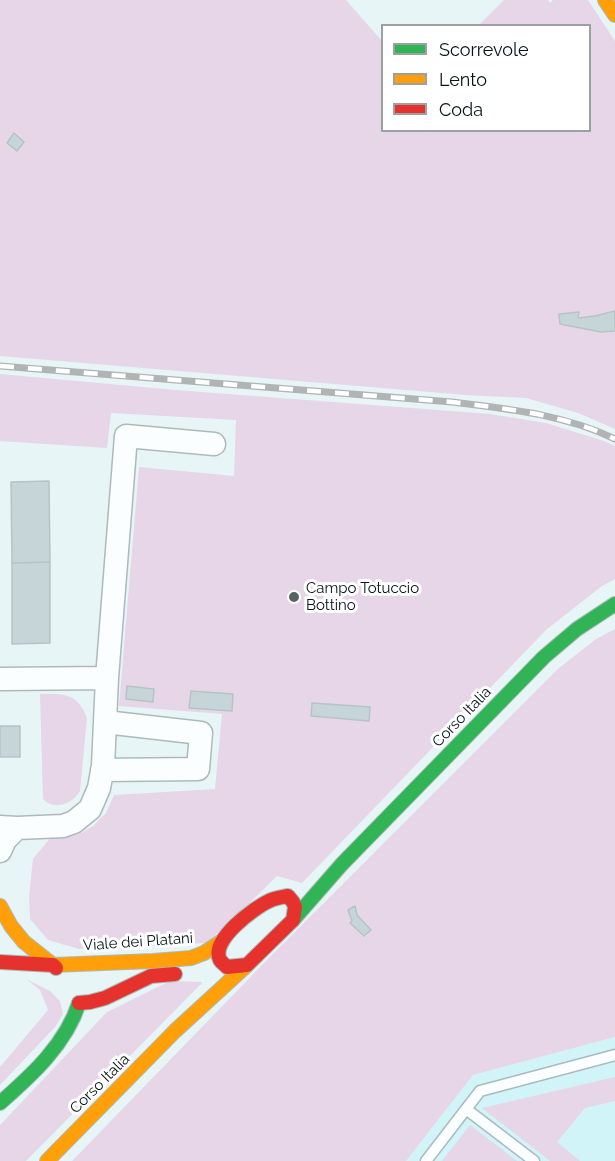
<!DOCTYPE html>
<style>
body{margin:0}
#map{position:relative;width:615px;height:1161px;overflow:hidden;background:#e7f5f7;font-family:Raleway,sans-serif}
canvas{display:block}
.legend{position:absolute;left:381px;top:24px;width:210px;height:108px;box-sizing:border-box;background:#fff;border:2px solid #9ba1a2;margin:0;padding:8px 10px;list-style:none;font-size:18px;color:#051416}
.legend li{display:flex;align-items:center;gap:12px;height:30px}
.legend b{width:30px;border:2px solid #9ba1a2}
</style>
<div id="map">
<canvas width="615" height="1161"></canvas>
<ul class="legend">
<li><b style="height:8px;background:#30b455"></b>Scorrevole</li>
<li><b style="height:8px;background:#ff9f0a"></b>Lento</li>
<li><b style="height:8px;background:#e5322d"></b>Coda</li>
</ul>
</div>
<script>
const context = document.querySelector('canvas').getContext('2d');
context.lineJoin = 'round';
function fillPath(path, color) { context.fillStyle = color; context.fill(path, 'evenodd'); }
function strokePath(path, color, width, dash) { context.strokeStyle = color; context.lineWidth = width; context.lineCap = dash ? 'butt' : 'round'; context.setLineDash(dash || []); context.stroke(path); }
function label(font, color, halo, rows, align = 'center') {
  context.font = font + ' Raleway,sans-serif'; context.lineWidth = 6; context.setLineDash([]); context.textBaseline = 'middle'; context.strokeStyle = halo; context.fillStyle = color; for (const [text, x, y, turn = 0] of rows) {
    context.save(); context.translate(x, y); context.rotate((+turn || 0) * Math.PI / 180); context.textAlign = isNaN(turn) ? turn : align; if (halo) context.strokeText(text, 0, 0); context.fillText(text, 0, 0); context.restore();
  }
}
const built = new Path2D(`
 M 615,1037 L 615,1161 L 406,1161 L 473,1075 Z`);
const green = new Path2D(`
 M 0,0 L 346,0 L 382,41 L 382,130 L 590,130 L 590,26 L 479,25 L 504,0 L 548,0 L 550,3 L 553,0 L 588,0 L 615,41 L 615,429 L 578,413 L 526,398 L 465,395 L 0,356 Z
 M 0,374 L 176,390 L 490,414 L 546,423 L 604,441 L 615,446 L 615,579 L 602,586 L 546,630 L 302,883 L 277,876 L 222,930 L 205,943 L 79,949 L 48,940 L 30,919 L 29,897 L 33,859 L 50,838 L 65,838 L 81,833 L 93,826 L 106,813 L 114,795 L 215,789 L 222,714 L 119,706 L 139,467 L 234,476 L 236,420 L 111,413 L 107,448 L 0,441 Z
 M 615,629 L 615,1037 L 473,1075 L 406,1161 L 72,1161 L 266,961 L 559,668 L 596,639 Z
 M 40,694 C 64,694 77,692 87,718 L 80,791 C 73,804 53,811 43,799 Z
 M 26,979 L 50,991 L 60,1001 L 63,1014 L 55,1027 L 0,1085 L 0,1067 L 48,1010 L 40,990 Z
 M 170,981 L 203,982 L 26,1161 L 0,1161 L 0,1125 L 107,1012 Z
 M 615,1077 L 615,1101 L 585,1108 L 557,1142 L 580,1161 L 550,1161 L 482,1108 Z
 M 470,1125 L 517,1161 L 442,1161 Z`);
const building = new Path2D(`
 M 14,133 L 24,142 L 17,151 L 7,143 Z
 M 615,311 L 615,331 L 601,332 L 560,324 L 559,314 L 579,312 L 578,318 L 595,316 Z
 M 49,481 L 50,562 L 12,563 L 11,482 Z
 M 50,562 L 50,643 L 12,644 L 12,563 Z
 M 127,686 L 154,689 L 153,702 L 126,699 Z
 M 191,691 L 233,694 L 232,711 L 189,708 Z
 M 312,703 L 370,707 L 369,721 L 311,716 Z
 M 0,726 L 20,726 L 20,757 L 0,757 Z
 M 355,906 L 357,915 L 371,930 L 364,936 L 350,923 L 352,921 L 348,910 Z`);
const lane = new Path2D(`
 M 466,1109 L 534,1161
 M 426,1161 L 480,1091 L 615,1055`);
const street = new Path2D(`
 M 0,679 L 107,678
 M 102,770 L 198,769 L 201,733 L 105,722
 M 0,827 L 17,828 L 63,826 L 74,822 L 90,809 L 99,788 L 103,766 L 107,678 L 126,436 L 214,444
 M 0,851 L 5,840 L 17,828`);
const fast = new Path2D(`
 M 293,920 L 342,864 L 544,657 L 577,629 L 615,604
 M 0,1103 C 32,1075 66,1044 79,1003`);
const slow = new Path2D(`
 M 605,0 L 615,15
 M 0,906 L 11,926 L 24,942 L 53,965 L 153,961 L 191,958 L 204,953 L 222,941
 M 47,1161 L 175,1031 L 247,965`);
const jam = new Path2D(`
 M 288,896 L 293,902 L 295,907 L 293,920 L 247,965 L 227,967 C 225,965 222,963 220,960 C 210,940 254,908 269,901 C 275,898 282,897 288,896 Z
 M 0,962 L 53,965 L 56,968
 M 79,1003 L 90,1002 L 105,998 L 151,976 L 175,974`);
const rail = new Path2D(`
 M 0,366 L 452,402 C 508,409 563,414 615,439`);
const markers = [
 [294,597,6,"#546365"]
];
const poiNames = [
 ["Campo Totuccio",306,588],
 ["Bottino",306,605]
];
const streetNames = [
 ["Corso Italia",462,717,-46],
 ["Viale dei Platani",138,942,-4],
 ["Corso Italia",100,1084,-45]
];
fillPath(built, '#d1f4f9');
fillPath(green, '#e6d6e8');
fillPath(building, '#c6d5d7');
strokePath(building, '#b6c4c6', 1.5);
strokePath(lane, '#acbabc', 13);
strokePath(street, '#acbabc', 25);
strokePath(fast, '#acbabc', 16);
strokePath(slow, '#acbabc', 16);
strokePath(jam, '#acbabc', 16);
strokePath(lane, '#fbfefe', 10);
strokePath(street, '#fbfefe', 22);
strokePath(fast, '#30b455', 14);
strokePath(slow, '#ff9f0a', 14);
strokePath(jam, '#e5322d', 14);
strokePath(rail, '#b1b4b6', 7);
strokePath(rail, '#fff', 4.5, [14]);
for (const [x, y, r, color] of markers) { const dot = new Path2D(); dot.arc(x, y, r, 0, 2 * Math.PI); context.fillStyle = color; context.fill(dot); strokePath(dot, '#fff', 2); }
label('15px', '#051416', '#fff', poiNames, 'left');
label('15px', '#051416', '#fff', streetNames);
</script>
